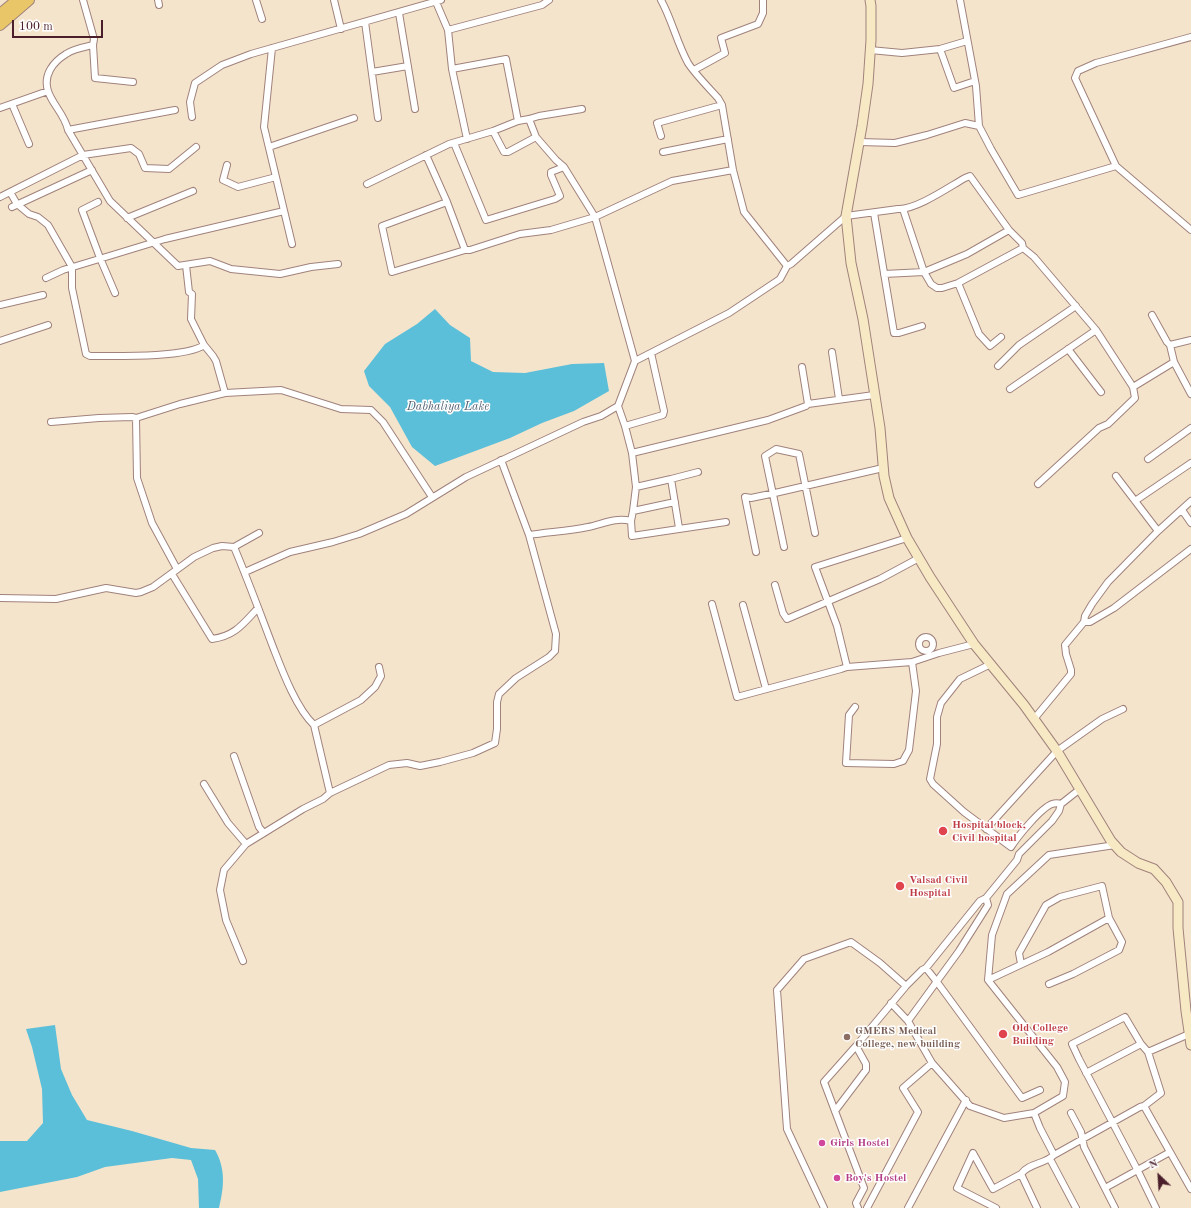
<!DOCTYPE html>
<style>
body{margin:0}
#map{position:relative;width:1191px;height:1208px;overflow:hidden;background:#f5e4cc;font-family:"Old Standard TT",serif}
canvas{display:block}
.north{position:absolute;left:1139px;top:1156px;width:40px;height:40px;-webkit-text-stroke:3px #fff;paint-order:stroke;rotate:335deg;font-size:11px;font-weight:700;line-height:16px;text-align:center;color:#4a1f2b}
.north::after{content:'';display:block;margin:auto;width:14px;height:18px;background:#4a1f2b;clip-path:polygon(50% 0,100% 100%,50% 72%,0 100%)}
.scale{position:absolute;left:12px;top:20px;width:91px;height:18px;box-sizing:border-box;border:2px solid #4a1f2b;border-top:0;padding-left:5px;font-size:12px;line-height:14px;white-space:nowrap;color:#4a1f2b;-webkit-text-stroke:3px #fff;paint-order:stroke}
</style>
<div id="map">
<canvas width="1191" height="1208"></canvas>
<div class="north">N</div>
<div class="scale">100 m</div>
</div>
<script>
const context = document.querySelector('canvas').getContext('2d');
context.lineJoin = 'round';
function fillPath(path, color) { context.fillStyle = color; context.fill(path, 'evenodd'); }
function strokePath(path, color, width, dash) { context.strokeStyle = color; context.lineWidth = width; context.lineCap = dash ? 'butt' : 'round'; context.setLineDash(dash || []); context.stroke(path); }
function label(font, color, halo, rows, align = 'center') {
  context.font = font + ' "Old Standard TT",serif'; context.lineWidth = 3; context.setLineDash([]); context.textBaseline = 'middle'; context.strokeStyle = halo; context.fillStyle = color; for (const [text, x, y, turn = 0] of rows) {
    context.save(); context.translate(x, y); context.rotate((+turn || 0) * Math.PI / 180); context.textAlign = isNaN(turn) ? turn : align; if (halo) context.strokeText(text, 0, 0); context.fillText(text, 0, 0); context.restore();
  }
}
const water = new Path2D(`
 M 435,309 L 450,325 L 470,338 L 471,361 L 493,372 L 525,373 L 572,364 L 604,363 L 609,391 L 574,411 L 542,423 L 510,438 L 435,466 L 412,447 L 390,407 L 369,386 L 364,371 L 385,344 L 417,324 Z
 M 55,1025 L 61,1069 L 72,1095 L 87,1120 L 132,1131 L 191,1148 L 215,1150 C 226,1169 224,1187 219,1208 L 199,1208 L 198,1179 L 191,1160 L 172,1158 L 105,1167 L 77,1177 L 0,1192 L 0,1141 L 27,1141 L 43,1123 L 42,1089 L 32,1047 L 26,1029 Z`);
const street = new Path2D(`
 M 83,0 L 94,39 L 93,45 C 84,47 73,49 66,54 C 53,62 43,75 48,91 C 52,104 65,115 68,130 L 110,201 L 178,266 L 210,261 L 231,269 L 280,274 L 311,267 L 338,264
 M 158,0 L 159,5
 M 256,0 L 262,19
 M 334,0 L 341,29
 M 661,0 C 672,20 677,43 688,63 C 695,74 709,88 718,98 L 722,105 L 733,170 L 744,212 L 787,266
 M 960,0 L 976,86 L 979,126 L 991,149 L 1018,195 L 1116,166
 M 436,2 L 448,30 L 452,69 L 467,139
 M 399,13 L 415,109
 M 365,22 L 378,118
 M 448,30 L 542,5 L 549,0
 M 1191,37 L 1096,63 L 1078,71 L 1075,78 L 1116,166 L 1191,230
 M 93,45 L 95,78 L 133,82
 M 272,48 L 264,127 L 292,244
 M 940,49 L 954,88 L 975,81
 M 870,50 L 902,53 L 940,49 L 967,41
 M 452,69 L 506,59 L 518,121
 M 694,70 L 725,53 L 721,38 L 758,24 L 763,13 L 763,0
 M 372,72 L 408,66
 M 12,104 L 29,144
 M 0,108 L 48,91
 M 192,117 L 190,102 L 195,83 L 222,65 L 251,54 L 441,0
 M 68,130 L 175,110
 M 493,131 L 504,152 L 508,152 L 536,137
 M 661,136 L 657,123 L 722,105
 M 860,142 L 895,143 L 927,135 L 965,123 L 979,126
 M 454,143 L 486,220 L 555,199 L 560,196 L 551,175 L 551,172 L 564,167
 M 269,147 L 354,118
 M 663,152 L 728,139
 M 426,155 L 447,202 L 465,250
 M 227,165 L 223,180 L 238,187 L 276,177
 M 367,184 L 449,144 L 493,131 L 518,121 L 529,119 L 539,116 L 582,109
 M 10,192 L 17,204 L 29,214 L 38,217 L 48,225 L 72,267 L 72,288 L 86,354 L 90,356 C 114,356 186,358 204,345
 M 0,197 L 83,155 L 131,148 L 139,154 L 145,168 L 169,169 L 196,147
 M 98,202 L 82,210 L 100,258 L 115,293
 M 447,202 L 382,226 L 392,272 L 465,250 L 470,250 L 520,234 L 551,230 L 595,217 L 672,181 L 733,170
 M 12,207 L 92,170
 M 903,209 L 924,272 L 931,284 L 937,288 L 942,288 L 958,283 L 1023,248
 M 874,213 L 894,333 L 899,333 L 922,326
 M 127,218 L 193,191
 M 884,274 L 924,272 L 967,254 L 1009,230
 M 46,278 L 63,270 L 165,239 L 284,211
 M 958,283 L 979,334 L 990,346 L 1001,337
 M 0,305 L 43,295
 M 1152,315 L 1167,342 L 1170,345 L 1174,362 L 1191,394
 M 0,341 L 48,325
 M 1170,345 L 1191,340
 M 1068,349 L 1101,392
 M 832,352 L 839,399
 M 635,361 L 729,313 L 780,279 L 787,266 L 791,264 L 846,216 L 898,209 C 916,210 949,187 965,178 L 970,176 L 1009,230 L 1022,243 L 1023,248 L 1034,257 L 1096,330 L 1133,387 L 1135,398 L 1108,424 L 1099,428 L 1038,484
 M 998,366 L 1019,345 L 1076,306
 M 802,367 L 808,404
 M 1133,387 L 1174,362
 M 1010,389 L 1096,330
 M 225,393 L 281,390 L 341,409 L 371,410 L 383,422 L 432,497
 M 618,406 L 625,426 L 632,453
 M 136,418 L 137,478 L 152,523 L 177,569
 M 51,422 L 99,418 L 132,417 L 136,418 L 180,404 L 225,393 L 216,361 L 213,356 L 204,345 L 191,319 L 192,294 L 189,292 L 186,265
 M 625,426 L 663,415 L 664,411 L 651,353
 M 1148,459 L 1191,428
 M 1116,476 L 1158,531
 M 671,479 L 636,487 L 632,453 L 768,420 L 806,406 L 808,404 L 874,395
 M 1135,501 L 1191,463
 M 1182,510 L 1191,523
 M 633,511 L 636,487
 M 631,521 L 633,511 L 675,502
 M 679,528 L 671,479 L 698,472
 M 529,535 C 548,532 569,531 588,527 C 603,524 615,517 631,521 L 632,536 L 726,522
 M 234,547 C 248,580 260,613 273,647 C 282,670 296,708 314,725 L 330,793
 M 784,547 L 765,456 L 776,449 L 799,454 L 815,533
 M 756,552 L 745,497 L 751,498 L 775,493 L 883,468
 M 245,572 L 290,552 L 333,542 L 359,534 L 406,514 L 466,477 L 583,422 L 601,416 L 618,406 L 635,361 L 595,217 L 564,167 L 556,160 L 536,137 L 529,119
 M 172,574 L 212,639 C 235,636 243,624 258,608
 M 775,585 L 783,613 L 787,619 L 880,579 L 919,558
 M 0,598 L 56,599 L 106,588 L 136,593 L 141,592 L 153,587 L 194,557 L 213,548 L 222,546 L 234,547 L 259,533
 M 712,604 L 737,697 L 841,669 L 847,667 L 912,662 L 939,653 L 974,644
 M 743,605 L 766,689
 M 1084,622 L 1090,622 L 1114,608 L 1191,549
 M919 644a7 7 0 1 1 14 0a7 7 0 1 1-14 0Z
 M 991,664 L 960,679 L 941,703 L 937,717 L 937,744 L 930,779 L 933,784 L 964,812 L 1011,847 C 1018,836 1041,808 1052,804 C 1055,803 1058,803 1061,804
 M 847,667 L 837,626 L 815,567 L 907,538
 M 855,707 L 849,715 L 846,763 L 894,764 L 903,761 L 909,750 L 916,691 L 912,662
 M 1034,719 L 1071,674 L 1071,670 L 1066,654 L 1065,645 L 1084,622 L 1085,616 L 1092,604 L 1108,582 L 1158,531 L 1191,501
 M 314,725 L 361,700 L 375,687 L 381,676 L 379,667
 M 234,756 L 259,827 L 263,832
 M 204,784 L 228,823 L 246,844
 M 986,829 L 1057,751 L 1102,719 L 1123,709
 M 243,961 L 226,920 L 220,890 L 224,870 L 246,844 L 303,809 L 323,799 L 330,793 L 389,765 L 407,763 L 420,766 L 440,762 L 473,753 L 495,743 L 497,729 L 497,702 L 499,694 L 516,678 L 549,657 L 555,651 L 556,634 L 529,535 L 501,460
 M 1021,964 L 1019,953 L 1046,905 L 1060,897 L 1102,886 L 1109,918 L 1122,942 L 1119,950 L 1073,974 L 1049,984
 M 926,968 L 937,982 L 1022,1098 L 1040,1090
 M 988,980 L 1048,952 L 1109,918
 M 891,1003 L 908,1021 L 932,1063 L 970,1106 L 1004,1118 L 1034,1113 L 1063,1096 L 1065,1082 L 1057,1067 L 988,980 L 992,935 L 1007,894 L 1049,855 L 1115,845
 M 908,1021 L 959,951 L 988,905 L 986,898
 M 856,1046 L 824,1082 L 864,1188 L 856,1203 L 858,1208
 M 1148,1052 L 1189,1034
 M 1086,1073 L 1141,1044
 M 1144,1106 L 1161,1093 L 1148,1052 L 1141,1044 L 1125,1017 L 1072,1044 L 1079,1059 L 1138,1171 L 1156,1208
 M 835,1111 L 866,1070 L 866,1064 L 856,1046 L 906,986 L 922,970 L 926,968 L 980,901 L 986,898 L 1017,860 L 1019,854 L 1052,821 L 1059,811 L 1061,804 L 1080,789
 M 1034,1113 L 1040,1128 L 1054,1155
 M 1071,1113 L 1081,1132 L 1084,1147 L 1115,1208
 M 1050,1159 L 1076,1208
 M 1105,1188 L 1170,1152
 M 824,1208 L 787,1129 L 777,990 L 804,959 L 851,942 L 880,963 L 906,986
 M 867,1208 L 918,1112 L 903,1088 L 932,1063
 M 908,1208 L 966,1100
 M 996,1208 L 957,1188 L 973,1153 L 993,1189 L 1021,1174
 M 1037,1208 L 1021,1174 C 1029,1163 1045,1164 1054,1155 L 1140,1107 L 1144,1106 L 1191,1189`);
const secondary = new Path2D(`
 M 870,0 L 871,6 L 871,40 L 868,84 L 862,126 L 846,216 L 851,263 L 863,319 L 880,428 L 884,476 L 889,498 L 907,538 L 930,577 L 974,644 L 1024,705 L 1057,751 L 1111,841 L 1121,852 L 1138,863 L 1154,869 L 1166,882 L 1178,902 L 1178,928 L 1182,970 L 1186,1011 L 1191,1045`);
const primary = new Path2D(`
 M 0,14 L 17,0
 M 0,25 L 29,0`);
const markers = [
 [943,831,5,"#e0444e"],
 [900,886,5,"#e0444e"],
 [1003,1034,5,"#e0444e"],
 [847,1037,4,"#8d6e63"],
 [822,1143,4,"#d1479c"],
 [837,1178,4,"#d1479c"]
];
const healthNames = [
 ["Hospital block,",952,825],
 ["Civil hospital",952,838],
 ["Valsad Civil",909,880],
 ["Hospital",909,893],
 ["Old College",1012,1028],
 ["Building",1012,1041]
];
const educationNames = [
 ["GMERS Medical",855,1031],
 ["College, new building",855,1044]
];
const hotelNames = [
 ["Girls Hostel",830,1143],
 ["Boy's Hostel",845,1178]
];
const waterNames = [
 ["Dabhaliya Lake",448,407]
];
fillPath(water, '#5bbfd9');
strokePath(street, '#a0827c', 8);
strokePath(secondary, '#a0827c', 11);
strokePath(primary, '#a0827c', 12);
strokePath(street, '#fff', 6);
strokePath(secondary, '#f6e9c3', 9);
strokePath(primary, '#e9c769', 10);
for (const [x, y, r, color] of markers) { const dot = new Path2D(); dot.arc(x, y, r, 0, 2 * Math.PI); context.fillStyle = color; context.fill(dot); strokePath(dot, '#fff', 1.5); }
label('bold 11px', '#be3a42', '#fff', healthNames, 'left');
label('bold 11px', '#785e54', '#fff', educationNames, 'left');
label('bold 11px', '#b23c85', '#fff', hotelNames, 'left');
label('italic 12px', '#515f71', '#fff', waterNames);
</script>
